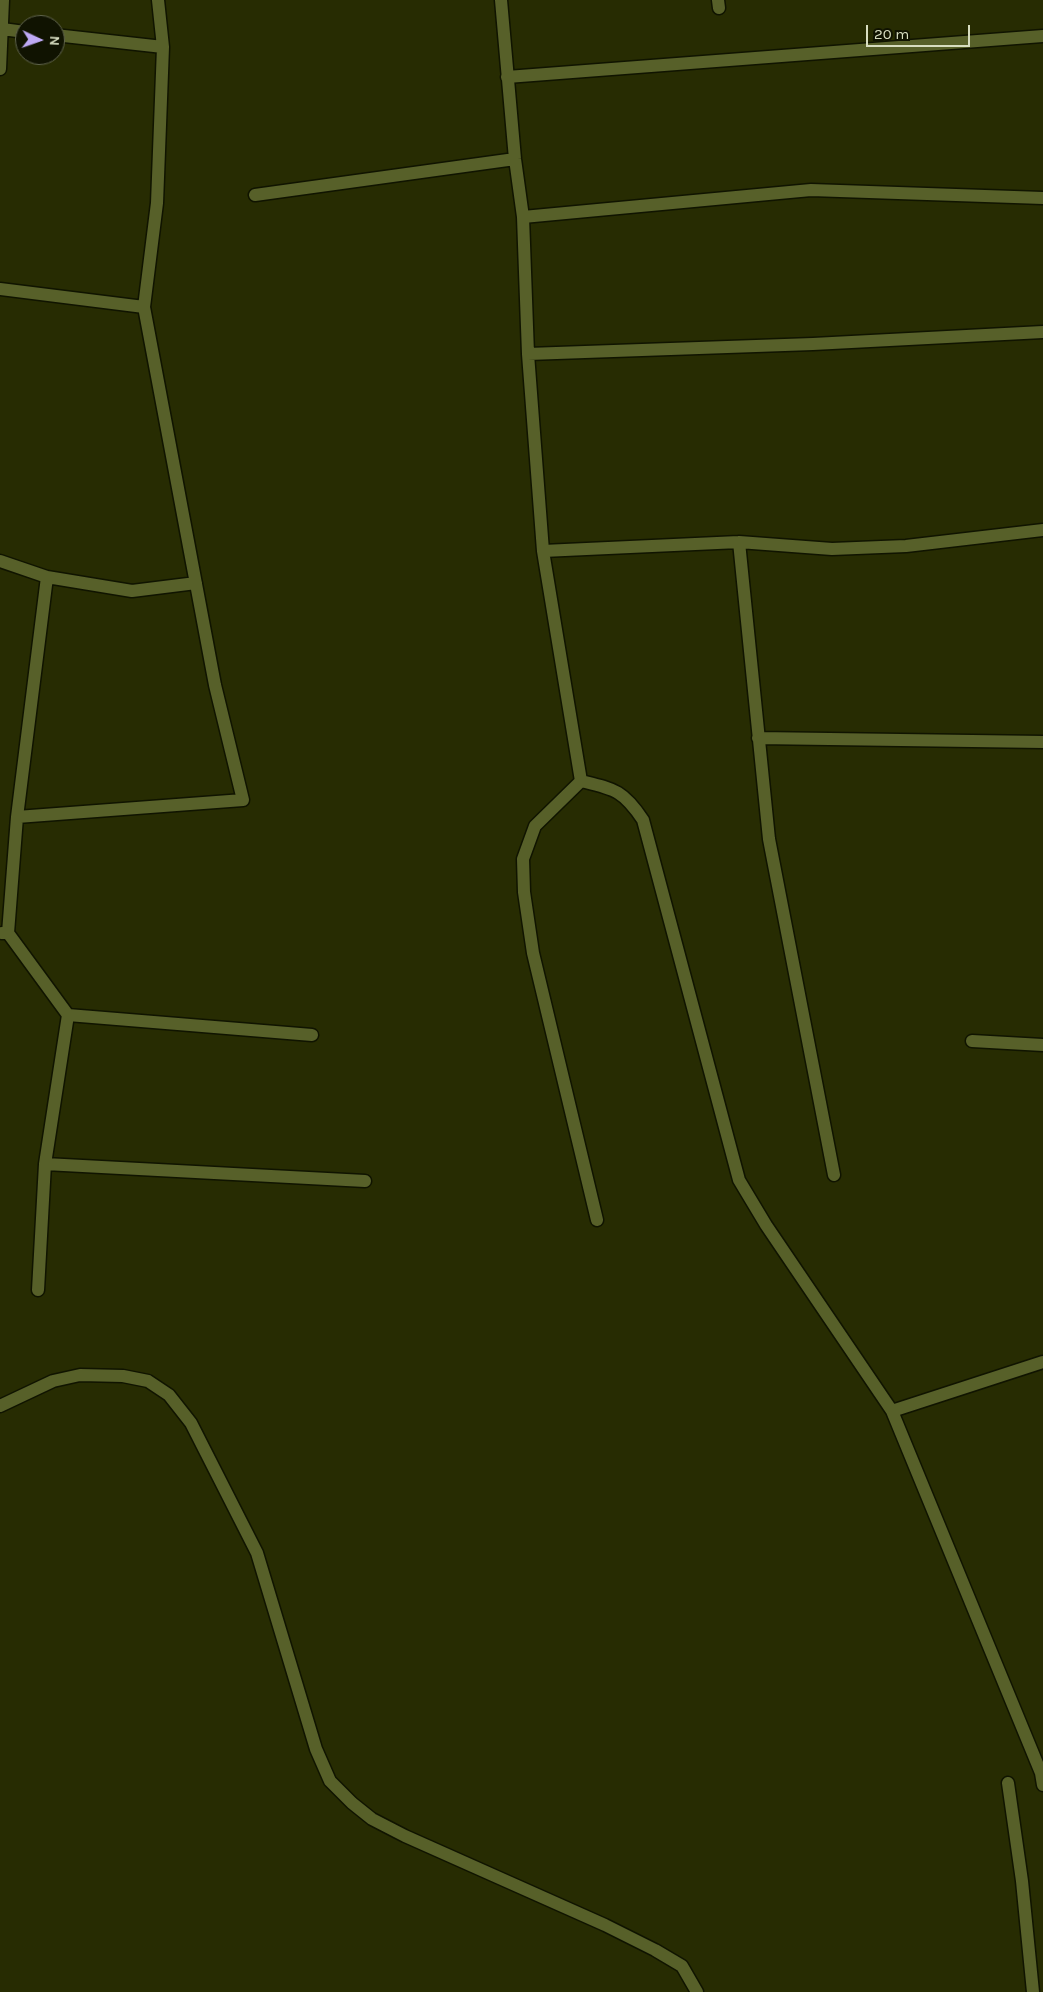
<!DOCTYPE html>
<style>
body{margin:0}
#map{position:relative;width:1043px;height:1992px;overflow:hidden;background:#272c02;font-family:Karla,sans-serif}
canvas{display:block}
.north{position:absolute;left:15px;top:15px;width:50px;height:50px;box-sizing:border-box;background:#101301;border:1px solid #60644d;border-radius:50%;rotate:93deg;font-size:14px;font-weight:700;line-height:20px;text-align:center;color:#d7ddc0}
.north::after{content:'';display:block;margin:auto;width:18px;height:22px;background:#bea9f4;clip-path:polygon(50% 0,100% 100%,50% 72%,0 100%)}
.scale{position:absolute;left:866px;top:25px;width:104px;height:22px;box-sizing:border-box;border:2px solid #d7ddc0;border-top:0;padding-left:6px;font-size:15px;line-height:18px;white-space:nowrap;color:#d7ddc0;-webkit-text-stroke:4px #101301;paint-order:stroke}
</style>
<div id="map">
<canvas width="1043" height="1992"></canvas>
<div class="north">N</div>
<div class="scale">20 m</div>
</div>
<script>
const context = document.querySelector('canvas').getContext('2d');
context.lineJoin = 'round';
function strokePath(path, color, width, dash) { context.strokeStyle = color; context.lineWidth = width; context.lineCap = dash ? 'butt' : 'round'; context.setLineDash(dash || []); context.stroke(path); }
const lane = new Path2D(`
 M 2,29 L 25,32
 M 55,35 L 163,47
 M 0,69 L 3,0
 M 0,289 L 144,307
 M 0,561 L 47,577 L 132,591 L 196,583
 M 47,577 L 17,817 L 243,800 L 215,685 L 144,307 L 157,203 L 163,47 L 158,0
 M 2,933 L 8,933 L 17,817
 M 8,933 L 68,1015 L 312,1035
 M 68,1015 L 45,1164 L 365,1181
 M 38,1290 L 45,1164
 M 0,1406 L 53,1381 L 80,1375 L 123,1376 L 148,1381 L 169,1395 L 191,1423 L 257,1553 L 316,1749 L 330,1781 L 352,1803 L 372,1819 L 405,1836 L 605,1925 L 655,1950 L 682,1966 L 697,1992
 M 1008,1783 L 1022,1881 L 1033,1992`);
const street = new Path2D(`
 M 501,0 L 515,159 L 523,217 L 528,354 L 543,551 L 581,781
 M 718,0 L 719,8
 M 507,77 L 1043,36
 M 255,195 L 515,159
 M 523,217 L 811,190 L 1043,198
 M 528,354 L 813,344 L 1043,332
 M 739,542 L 769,839 L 834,1175
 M 543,551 L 739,542 L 832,549 L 906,546 L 1043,530
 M 758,738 L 1043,742
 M 581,781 C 614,789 623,790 643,820 L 739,1180 L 766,1225 L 892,1411 L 1041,1773 L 1043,1785
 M 581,781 L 535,826 L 523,859 L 524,892 L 533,953 L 597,1220
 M 972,1041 L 1043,1045
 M 892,1411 L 1043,1362`);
strokePath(lane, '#101400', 15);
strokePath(street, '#101400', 15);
strokePath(lane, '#576029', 12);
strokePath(street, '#576029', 12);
</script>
